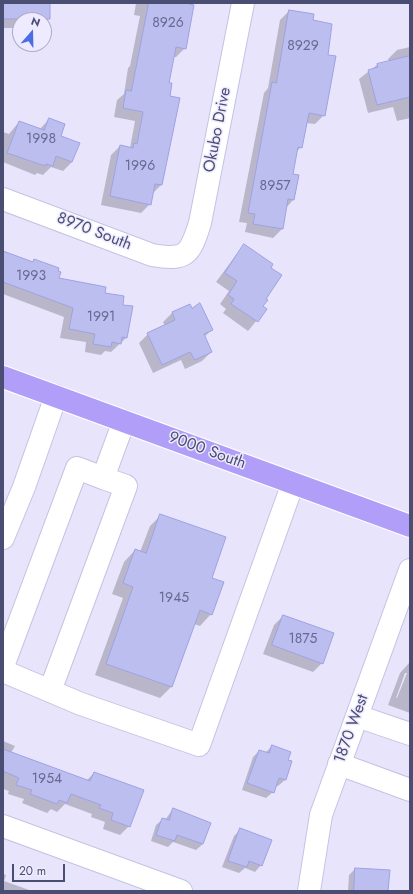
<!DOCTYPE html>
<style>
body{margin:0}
#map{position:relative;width:413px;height:894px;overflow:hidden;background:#e8e4fc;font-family:Jost,sans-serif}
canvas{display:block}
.frame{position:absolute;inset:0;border:4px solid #4a4e73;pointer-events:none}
.north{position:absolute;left:12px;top:12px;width:40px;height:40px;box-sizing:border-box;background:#eeeaff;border:1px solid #acacc7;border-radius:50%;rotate:20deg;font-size:11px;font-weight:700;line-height:16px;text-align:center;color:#4a4e73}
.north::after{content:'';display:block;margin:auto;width:14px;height:18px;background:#4c6ce2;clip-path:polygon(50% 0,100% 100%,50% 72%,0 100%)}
.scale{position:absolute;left:12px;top:864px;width:53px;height:18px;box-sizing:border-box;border:2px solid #4a4e73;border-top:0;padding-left:5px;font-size:12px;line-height:14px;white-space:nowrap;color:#4a4e73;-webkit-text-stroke:3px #eeeaff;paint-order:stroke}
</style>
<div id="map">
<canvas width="413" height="894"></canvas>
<div class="frame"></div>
<div class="north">N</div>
<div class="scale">20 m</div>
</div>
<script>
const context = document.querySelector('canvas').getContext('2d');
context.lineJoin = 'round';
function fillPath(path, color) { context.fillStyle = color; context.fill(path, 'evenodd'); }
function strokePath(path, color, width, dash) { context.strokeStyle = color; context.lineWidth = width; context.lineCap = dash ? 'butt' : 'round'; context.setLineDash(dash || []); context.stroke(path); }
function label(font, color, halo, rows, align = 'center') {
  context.font = font + ' Jost,sans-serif'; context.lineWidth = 3; context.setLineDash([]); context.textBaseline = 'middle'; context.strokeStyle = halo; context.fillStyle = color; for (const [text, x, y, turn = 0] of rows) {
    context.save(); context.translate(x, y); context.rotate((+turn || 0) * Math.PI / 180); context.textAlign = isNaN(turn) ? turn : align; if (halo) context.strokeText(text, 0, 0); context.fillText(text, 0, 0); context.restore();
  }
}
const shadow = new Path2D(`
 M 3,3 L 49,3 L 49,18 L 44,23 L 44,20 L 20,20 L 20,28 L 3,28 Z
 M 136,3 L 181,3 L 185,48 L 176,57 L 173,57 L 168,84 L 161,185 L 153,193 L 150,204 L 141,213 L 101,205 L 111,155 L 120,146 L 130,148 L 135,121 L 114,117 L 117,100 L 124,94 L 128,68 L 130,66 L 140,16 L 134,15 Z
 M 289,11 L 311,21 L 326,55 L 324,115 L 315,124 L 306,123 L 301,147 L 296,152 L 292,174 L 293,200 L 286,208 L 282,229 L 273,238 L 245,232 L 247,223 L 239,222 L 264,93 L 268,88 L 280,20 Z
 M 410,47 L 410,118 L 397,121 L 393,107 L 368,113 L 359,79 L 377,65 L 389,62 L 388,59 L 397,50 Z
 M 49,119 L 72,162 L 63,171 L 51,167 L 43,175 L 37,173 L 35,175 L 3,162 L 3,132 L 9,134 L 19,122 L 40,129 Z
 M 245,246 L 269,268 L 262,307 L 266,309 L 248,331 L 223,313 L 226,309 L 220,304 L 229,291 L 216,282 L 236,255 Z
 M 3,252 L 32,262 L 34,260 L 58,279 L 104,294 L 121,306 L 132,307 L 126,338 L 111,352 L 105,351 L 101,355 L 85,352 L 86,342 L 60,338 L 64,317 L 3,294 Z
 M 189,305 L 212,330 L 204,337 L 211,352 L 202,361 L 185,369 L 181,360 L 153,373 L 139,343 L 148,334 L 165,326 L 163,322 L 172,313 Z
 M 161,515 L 210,578 L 211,614 L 200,626 L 194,624 L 171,687 L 160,698 L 95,675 L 123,598 L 112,594 L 124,562 L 135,550 L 140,552 L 150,526 Z
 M 283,616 L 322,663 L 313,672 L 263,654 L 274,625 Z
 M 410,662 L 410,713 L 388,705 L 400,673 ZM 405,673 L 407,673 L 397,698 L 396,698 Z
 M 3,741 L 15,746 L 11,753 L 86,781 L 94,773 L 129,826 L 120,835 L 103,829 L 105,822 L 91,817 L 92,814 L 65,804 L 57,812 L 51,809 L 47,813 L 22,803 L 24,799 L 8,794 L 9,791 L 3,789 Z
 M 272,746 L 287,761 L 285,780 L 278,786 L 275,785 L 273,792 L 266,798 L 242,790 L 253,757 L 259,751 L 265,753 Z
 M 173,809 L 210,823 L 203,844 L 196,850 L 173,842 L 168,847 L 151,841 L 156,825 L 163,819 L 165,820 Z
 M 240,830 L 261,865 L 255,872 L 245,868 L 239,873 L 222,867 L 234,836 Z
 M 355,869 L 387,891 L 348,891 L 349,875 Z
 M 3,874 L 6,875 L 4,881 L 32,891 L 3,891 Z`);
const building = new Path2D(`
 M 3,3 L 50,3 L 50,19 L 3,19 Z
 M 149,3 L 185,3 L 194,5 L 186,49 L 176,47 L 169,83 L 172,83 L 170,96 L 180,98 L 162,185 L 155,184 L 151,205 L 110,196 L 120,145 L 133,148 L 134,143 L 137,144 L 143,112 L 123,108 L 126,90 L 131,91 Z
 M 289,10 L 314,14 L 313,20 L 332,24 L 328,55 L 336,56 L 325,116 L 309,113 L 302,148 L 298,147 L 293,174 L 299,175 L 294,200 L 288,199 L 283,229 L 253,224 L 255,214 L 248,213 L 272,82 L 276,83 Z
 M 410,56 L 410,97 L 377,105 L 368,70 L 378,67 L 377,64 Z
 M 49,118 L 65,124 L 61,136 L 80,143 L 72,162 L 56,156 L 53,166 L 46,164 L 45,166 L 7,153 L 19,121 L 44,130 Z
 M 244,244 L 273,264 L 271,268 L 282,275 L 266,299 L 268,300 L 263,306 L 267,309 L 258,322 L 231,304 L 234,299 L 228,295 L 237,281 L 225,273 Z
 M 3,251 L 33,262 L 34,259 L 59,268 L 58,271 L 61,272 L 59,278 L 106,287 L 105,293 L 124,296 L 123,305 L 133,306 L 127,338 L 122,337 L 121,344 L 112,342 L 111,347 L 93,344 L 95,334 L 69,329 L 73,308 L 3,282 Z
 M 200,303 L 213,330 L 204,334 L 212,352 L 195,360 L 190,352 L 162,365 L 147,333 L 175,320 L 172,312 L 190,304 L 192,308 Z
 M 160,514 L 226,537 L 212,578 L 224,582 L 212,615 L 200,610 L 172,687 L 106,664 L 133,587 L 123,583 L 135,549 L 146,553 Z
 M 283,615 L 334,633 L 323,664 L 272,645 Z
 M 272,745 L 291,752 L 288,760 L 292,761 L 286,780 L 279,778 L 274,793 L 247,783 L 259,750 L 269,753 Z
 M 3,749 L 90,781 L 94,772 L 144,790 L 130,827 L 111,820 L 113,813 L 99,808 L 101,805 L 71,794 L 67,803 L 59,800 L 57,804 L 30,794 L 32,790 L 16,785 L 19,778 L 3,771 Z
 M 173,808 L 211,823 L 203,844 L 177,835 L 175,841 L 156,835 L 162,818 L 169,820 Z
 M 240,828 L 272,840 L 262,866 L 249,861 L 247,867 L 228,861 Z
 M 355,868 L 390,870 L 388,891 L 354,891 Z`);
const minor = new Path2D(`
 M 3,199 L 152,255 C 186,261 190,255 200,223 L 243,3
 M 3,538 L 24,487 L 56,396
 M 3,666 L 77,468 L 103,478 L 124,421
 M 3,671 L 81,704 L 199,745 L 293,483
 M 50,691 L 126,486 L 103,478
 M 357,716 L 410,734
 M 339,764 L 410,790
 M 3,826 L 181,891
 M 309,891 L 321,815 L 410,570`);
const major = new Path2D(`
 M 3,377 L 410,526`);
const numberNames = [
 ["8926",168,24],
 ["8929",303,47],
 ["1998",41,140],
 ["1996",140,167],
 ["8957",275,187],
 ["1993",31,277],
 ["1991",101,318],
 ["1945",174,599],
 ["1875",303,640],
 ["1954",47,780]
];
const streetNames = [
 ["Okubo Drive",218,130,-79],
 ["8970 South",94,232,21],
 ["9000 South",207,451,20],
 ["1870 West",352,729,-70]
];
fillPath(shadow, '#0003');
fillPath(building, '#bdbef0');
strokePath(building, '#9da1e2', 1);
strokePath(minor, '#c4c3e2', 24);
strokePath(major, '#fff', 24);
strokePath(minor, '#fff', 22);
strokePath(major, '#b09ef9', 22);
label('14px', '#676a92', null, numberNames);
label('16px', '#4a4e73', '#eeeaff', streetNames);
</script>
